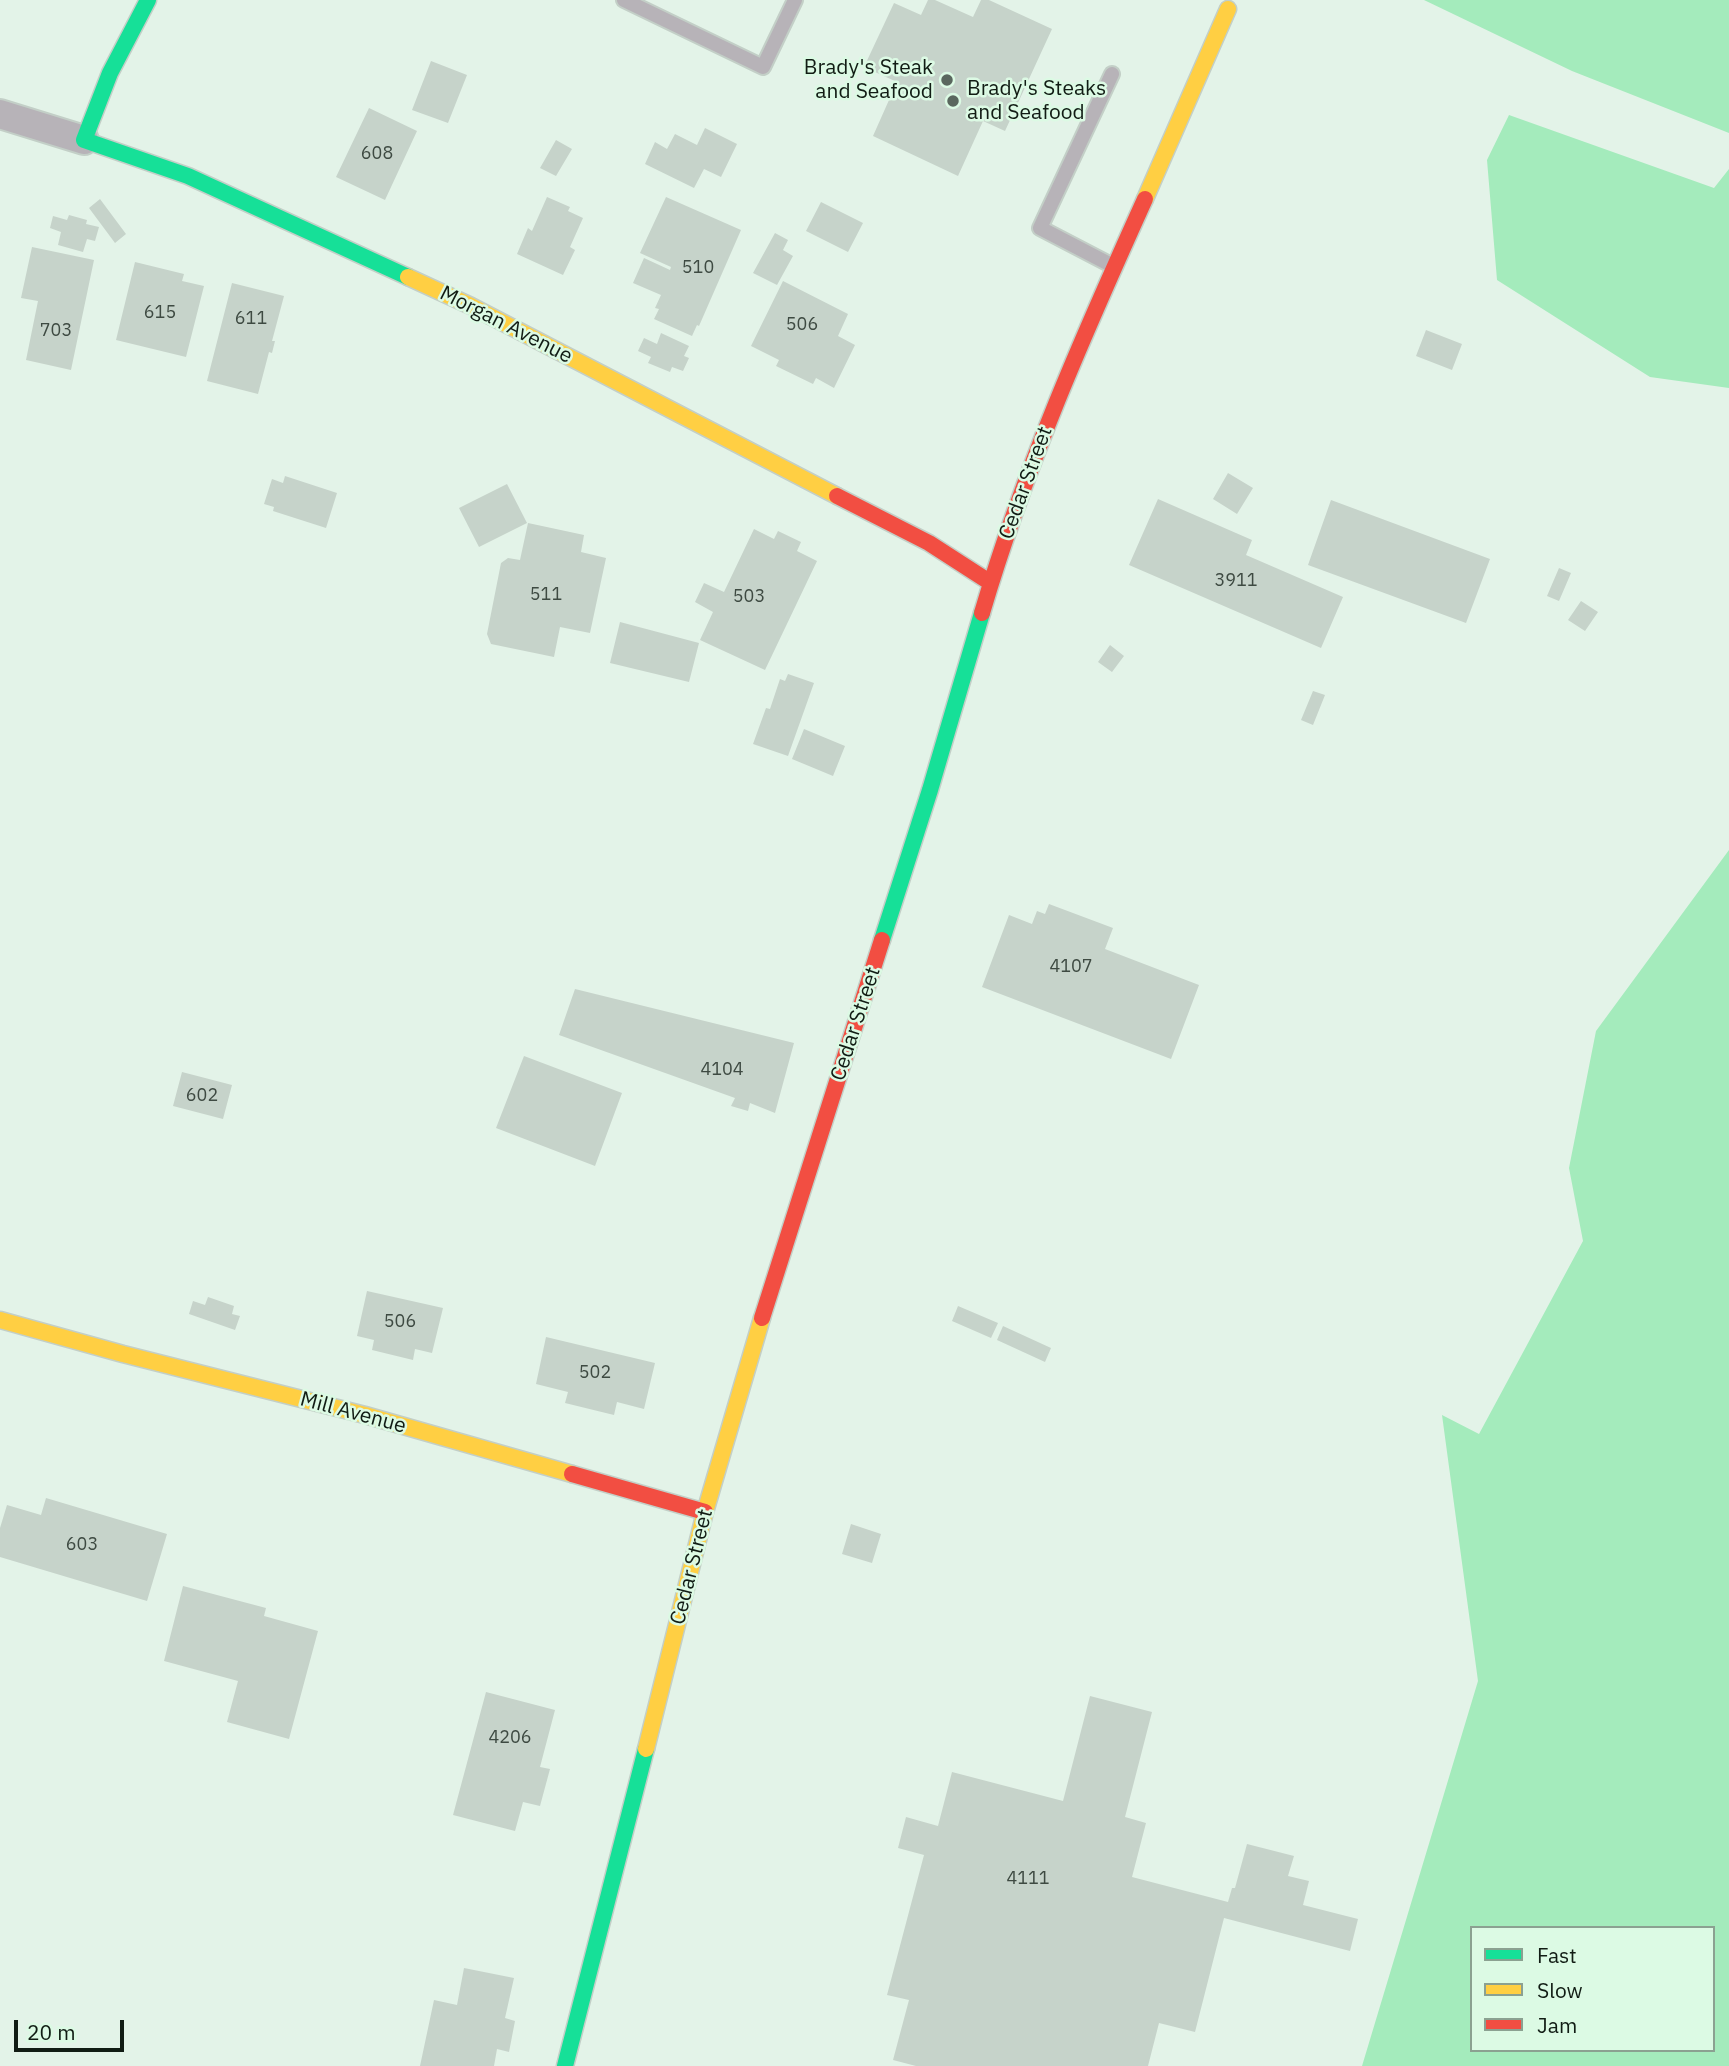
<!DOCTYPE html>
<style>
body{margin:0}
#map{position:relative;width:1729px;height:2066px;overflow:hidden;background:#e3f3e8;font-family:"IBM Plex Sans",sans-serif}
canvas{display:block}
.legend{position:absolute;left:1470px;top:1926px;width:245px;height:126px;box-sizing:border-box;background:#dcfae4;border:2px solid #8ba191;margin:0;padding:9px 12px;list-style:none;font-size:21px;color:#111c14}
.legend li{display:flex;align-items:center;gap:14px;height:35px}
.legend b{width:35px;border:2px solid #8ba191}
.scale{position:absolute;left:14px;top:2020px;width:110px;height:32px;box-sizing:border-box;border:4px solid #111c14;border-top:0;padding-left:9px;font-size:21px;line-height:24px;white-space:nowrap;color:#111c14;-webkit-text-stroke:5px #dcfae4;paint-order:stroke}
</style>
<div id="map">
<canvas width="1729" height="2066"></canvas>
<ul class="legend">
<li><b style="height:9px;background:#16e098"></b>Fast</li>
<li><b style="height:9px;background:#ffcf43"></b>Slow</li>
<li><b style="height:9px;background:#f24e42"></b>Jam</li>
</ul>
<div class="scale">20 m</div>
</div>
<script>
const context = document.querySelector('canvas').getContext('2d');
context.lineJoin = 'round';
function fillPath(path, color) { context.fillStyle = color; context.fill(path, 'evenodd'); }
function strokePath(path, color, width, dash) { context.strokeStyle = color; context.lineWidth = width; context.lineCap = dash ? 'butt' : 'round'; context.setLineDash(dash || []); context.stroke(path); }
function label(font, color, halo, rows, align = 'center') {
  context.font = font + ' "IBM Plex Sans",sans-serif'; context.lineWidth = 5; context.setLineDash([]); context.textBaseline = 'middle'; context.strokeStyle = halo; context.fillStyle = color; for (const [text, x, y, turn = 0] of rows) {
    context.save(); context.translate(x, y); context.rotate((+turn || 0) * Math.PI / 180); context.textAlign = isNaN(turn) ? turn : align; if (halo) context.strokeText(text, 0, 0); context.fillText(text, 0, 0); context.restore();
  }
}
const water = new Path2D(`
 M 1424,0 L 1729,0 L 1729,133 L 1572,71 Z
 M 1509,115 L 1714,188 L 1729,169 L 1729,388 L 1650,377 L 1497,280 L 1487,160 Z
 M 1729,850 L 1729,2066 L 1362,2066 L 1478,1681 L 1442,1415 L 1479,1434 L 1583,1241 L 1569,1168 L 1596,1031 ZM 1472,1928 L 1713,1928 L 1713,2050 L 1472,2050 Z`);
const building = new Path2D(`
 M 928,0 L 935,0 L 973,17 L 981,0 L 989,0 L 1052,29 L 1005,131 L 983,121 L 958,176 L 873,136 L 897,82 L 864,67 L 894,3 L 921,15 Z
 M 431,61 L 467,75 L 448,123 L 412,110 Z
 M 369,108 L 417,131 L 385,200 L 336,177 Z
 M 705,128 L 737,144 L 721,177 L 704,169 L 694,188 L 645,164 L 655,142 L 667,149 L 675,134 L 697,145 Z
 M 556,140 L 572,149 L 556,176 L 540,168 Z
 M 547,197 L 570,207 L 568,211 L 583,218 L 570,247 L 575,250 L 563,275 L 517,254 L 528,228 L 532,231 Z
 M 666,197 L 741,230 L 699,326 L 697,325 L 692,336 L 654,319 L 659,309 L 655,308 L 661,295 L 633,283 L 644,258 L 670,270 L 671,267 L 640,253 Z
 M 100,199 L 126,234 L 115,243 L 89,208 Z
 M 821,202 L 863,223 L 848,252 L 806,231 Z
 M 69,215 L 87,220 L 86,224 L 99,227 L 95,241 L 87,239 L 83,252 L 58,245 L 61,232 L 50,228 L 53,216 L 67,220 Z
 M 775,233 L 788,240 L 783,250 L 793,256 L 777,285 L 753,273 Z
 M 32,247 L 94,260 L 71,370 L 26,360 L 38,301 L 21,298 Z
 M 135,262 L 184,274 L 182,281 L 204,286 L 186,357 L 116,340 Z
 M 783,281 L 848,314 L 838,336 L 855,345 L 834,388 L 816,378 L 813,384 L 776,366 L 779,360 L 751,346 Z
 M 232,283 L 284,296 L 272,341 L 275,341 L 272,353 L 269,352 L 258,394 L 207,381 Z
 M 1426,330 L 1462,344 L 1452,370 L 1416,356 Z
 M 661,333 L 689,346 L 684,356 L 689,358 L 683,371 L 672,367 L 670,372 L 648,363 L 651,357 L 638,351 L 644,338 L 657,344 Z
 M 1228,473 L 1253,488 L 1237,514 L 1213,499 Z
 M 285,476 L 337,493 L 326,528 L 273,511 L 274,507 L 264,504 L 272,479 L 283,483 Z
 M 507,484 L 527,523 L 479,547 L 459,508 Z
 M 1158,499 L 1252,540 L 1246,555 L 1343,597 L 1321,648 L 1129,565 Z
 M 1331,500 L 1490,559 L 1466,623 L 1308,565 Z
 M 528,523 L 584,535 L 581,552 L 606,558 L 590,633 L 560,627 L 554,657 L 491,644 L 487,634 L 501,563 L 508,558 L 520,560 Z
 M 754,529 L 774,539 L 778,531 L 801,542 L 797,551 L 817,561 L 765,670 L 700,640 L 713,612 L 695,602 L 704,583 L 724,592 Z
 M 1559,568 L 1571,573 L 1559,601 L 1547,596 Z
 M 1581,601 L 1598,612 L 1585,631 L 1568,620 Z
 M 620,622 L 699,643 L 689,682 L 610,663 Z
 M 1110,645 L 1124,656 L 1112,672 L 1098,662 Z
 M 788,674 L 814,683 L 788,756 L 753,744 L 766,708 L 770,709 L 780,679 L 785,681 Z
 M 1313,691 L 1325,695 L 1313,725 L 1301,720 Z
 M 804,729 L 845,746 L 833,776 L 792,759 Z
 M 1049,904 L 1113,928 L 1105,949 L 1199,985 L 1171,1059 L 982,987 L 1009,915 L 1032,924 L 1037,911 L 1045,914 Z
 M 575,989 L 794,1043 L 775,1113 L 750,1103 L 748,1111 L 731,1106 L 735,1098 L 559,1035 Z
 M 524,1056 L 622,1093 L 595,1166 L 496,1128 Z
 M 182,1072 L 232,1085 L 223,1119 L 173,1106 Z
 M 367,1291 L 443,1308 L 432,1353 L 415,1349 L 413,1360 L 372,1350 L 374,1340 L 357,1336 Z
 M 208,1297 L 234,1306 L 232,1314 L 240,1316 L 235,1330 L 189,1314 L 193,1301 L 205,1305 Z
 M 958,1306 L 998,1323 L 991,1338 L 952,1321 Z
 M 1003,1326 L 1051,1348 L 1045,1362 L 997,1340 Z
 M 546,1337 L 655,1363 L 644,1409 L 617,1402 L 614,1415 L 565,1403 L 568,1392 L 536,1384 Z
 M 46,1498 L 167,1534 L 147,1601 L 0,1557 L 0,1528 L 7,1505 L 41,1515 Z
 M 851,1524 L 881,1534 L 872,1563 L 842,1554 Z
 M 183,1586 L 266,1608 L 264,1616 L 318,1631 L 289,1739 L 227,1722 L 238,1681 L 164,1661 Z
 M 486,1692 L 555,1710 L 540,1767 L 550,1769 L 540,1806 L 523,1802 L 515,1831 L 453,1815 Z
 M 1090,1696 L 1152,1712 L 1125,1817 L 1146,1823 L 1132,1877 L 1228,1902 L 1232,1888 L 1235,1888 L 1247,1844 L 1294,1856 L 1288,1876 L 1309,1881 L 1303,1905 L 1358,1919 L 1350,1951 L 1224,1918 L 1195,2032 L 1159,2023 L 1148,2066 L 916,2066 L 893,2060 L 909,2000 L 887,1995 L 924,1855 L 898,1848 L 906,1817 L 938,1826 L 952,1772 L 1063,1801 Z
 M 464,1968 L 514,1978 L 505,2018 L 515,2021 L 509,2052 L 497,2049 L 494,2066 L 420,2066 L 434,2000 L 457,2005 Z`);
const lane = new Path2D(`
 M 624,0 L 763,67 L 795,0
 M 1112,74 L 1040,228 L 1113,266`);
const street = new Path2D(`
 M 0,114 L 84,140`);
const fast = new Path2D(`
 M 148,0 L 110,73 L 84,140 L 188,176 L 408,277
 M 882,940 L 930,790 L 982,613
 M 565,2066 L 646,1749`);
const slow = new Path2D(`
 M 1145,199 L 1228,9
 M 408,277 L 471,306 L 837,496
 M 0,1320 L 123,1354 L 365,1415 L 572,1474
 M 646,1749 L 705,1512 L 762,1318`);
const jam = new Path2D(`
 M 837,496 L 929,543 L 991,583
 M 982,613 C 1024,470 1084,334 1145,199
 M 762,1318 L 882,940
 M 572,1474 L 705,1512`);
const markers = [
 [947,80,7,"#5a675e"],
 [953,101,7,"#5a675e"]
];
const numberNames = [
 ["608",377,154],
 ["510",698,268],
 ["615",160,313],
 ["611",251,319],
 ["506",802,325],
 ["703",56,331],
 ["3911",1236,581],
 ["511",546,595],
 ["503",749,597],
 ["4107",1071,967],
 ["4104",722,1070],
 ["602",202,1096],
 ["506",400,1322],
 ["502",595,1373],
 ["603",82,1545],
 ["4206",510,1738],
 ["4111",1028,1879]
];
const poiNames = [
 ["Brady's Steak",933,68],
 ["and Seafood",933,92],
 ["Brady's Steaks",967,89,"left"],
 ["and Seafood",967,113,"left"]
];
const streetNames = [
 ["Morgan Avenue",506,325,27],
 ["Cedar Street",1026,483,-70],
 ["Cedar Street",856,1024,-72],
 ["Mill Avenue",353,1413,15],
 ["Cedar Street",692,1567,-76]
];
fillPath(water, '#a4ebbc');
fillPath(building, '#c6d3ca');
strokePath(lane, '#c3cfc7', 18);
strokePath(street, '#c3cfc7', 32);
strokePath(fast, '#c3cfc7', 19);
strokePath(slow, '#c3cfc7', 19);
strokePath(jam, '#c3cfc7', 19);
strokePath(lane, '#b7b3b8', 14);
strokePath(street, '#b7b3b8', 28);
strokePath(fast, '#16e098', 16);
strokePath(slow, '#ffcf43', 16);
strokePath(jam, '#f24e42', 16);
for (const [x, y, r, color] of markers) { const dot = new Path2D(); dot.arc(x, y, r, 0, 2 * Math.PI); context.fillStyle = color; context.fill(dot); strokePath(dot, '#dcfae4', 2.5); }
label('18px', '#3e4a42', null, numberNames);
label('21px', '#111c14', '#dcfae4', poiNames, 'right');
label('21px', '#111c14', '#dcfae4', streetNames);
</script>
